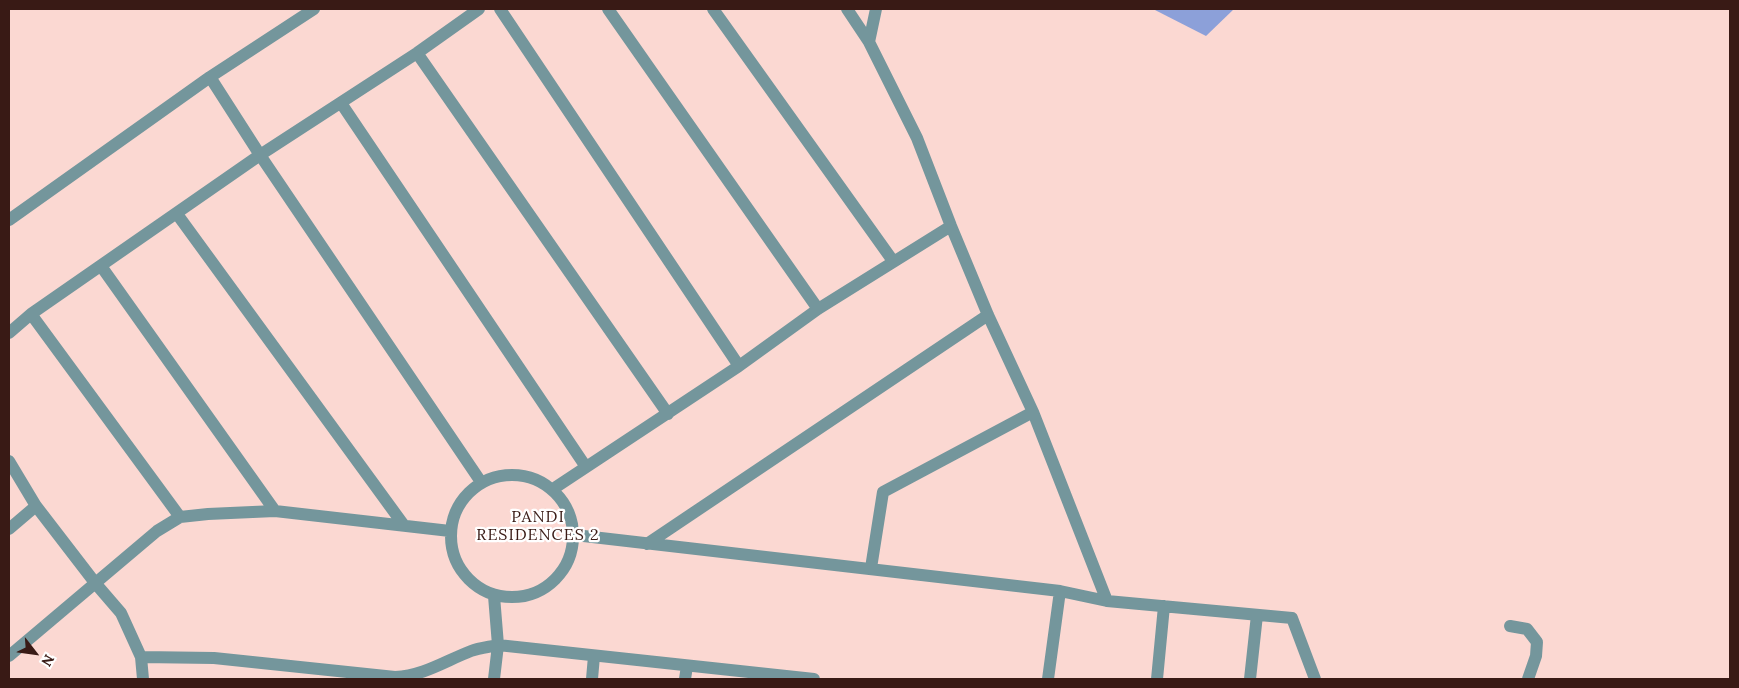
<!DOCTYPE html>
<style>
body{margin:0}
#map{position:relative;width:1739px;height:688px;overflow:hidden;background:#fbd8d2;font-family:Lora,serif}
canvas{display:block}
.frame{position:absolute;inset:0;border:10px solid #391a15;pointer-events:none}
.north{position:absolute;left:10px;top:628px;width:50px;height:50px;-webkit-text-stroke:4px #fff;paint-order:stroke;rotate:120deg;font-size:14px;font-weight:700;line-height:20px;text-align:center;color:#391a15}
.north::after{content:'';display:block;margin:auto;width:18px;height:22px;background:#391a15;clip-path:polygon(50% 0,100% 100%,50% 72%,0 100%)}
</style>
<div id="map">
<canvas width="1739" height="688"></canvas>
<div class="frame"></div>
<div class="north">N</div>
</div>
<script>
const context = document.querySelector('canvas').getContext('2d');
context.lineJoin = 'round';
function fillPath(path, color) { context.fillStyle = color; context.fill(path, 'evenodd'); }
function strokePath(path, color, width, dash) { context.strokeStyle = color; context.lineWidth = width; context.lineCap = dash ? 'butt' : 'round'; context.setLineDash(dash || []); context.stroke(path); }
function label(font, color, halo, rows, align = 'center') {
  context.font = font + ' Lora,serif'; context.lineWidth = 4.5; context.setLineDash([]); context.textBaseline = 'middle'; context.strokeStyle = halo; context.fillStyle = color; for (const [text, x, y, turn = 0] of rows) {
    context.save(); context.translate(x, y); context.rotate((+turn || 0) * Math.PI / 180); context.textAlign = isNaN(turn) ? turn : align; if (halo) context.strokeText(text, 0, 0); context.fillText(text, 0, 0); context.restore();
  }
}
const water = new Path2D(`
 M 1153,9 L 1234,9 L 1206,36 Z`);
const minor = new Path2D(`
 M 500,9 L 739,366
 M 608,9 L 818,309
 M 713,9 L 893,261
 M 847,9 L 869,42 L 917,138 L 951,226 L 988,315 L 1033,412 L 1107,601
 M 869,42 L 876,9
 M 417,53 L 668,414
 M 210,77 L 260,155 L 481,482
 M 341,103 L 586,467
 M 177,214 L 403,524
 M 9,220 L 210,77 L 314,9
 M 101,266 L 275,511
 M 31,314 L 180,517
 M 9,333 L 31,314 L 260,155 L 417,53 L 479,9
 M 9,461 L 36,506 L 96,584 L 121,613 L 141,657 L 143,679
 M451 536a61 61 0 1 1 122 0a61 61 0 1 1-122 0Z
 M 553,489 L 739,366 L 818,309 L 951,226
 M 9,529 L 36,506
 M 575,535 L 1060,591 L 1107,601 L 1292,618 L 1315,679
 M 647,544 L 988,315
 M 871,568 L 883,492 L 1033,412
 M 1510,626 L 1527,629 L 1537,642 L 1536,656 L 1528,679
 M 9,656 L 157,531 L 180,517 L 208,514 L 275,511 L 450,531
 M 141,657 L 214,658 L 395,677 C 423,676 445,661 471,651 C 479,648 489,647 498,645 L 814,679
 M 494,679 L 498,645 L 494,596
 M 592,679 L 594,656
 M 685,679 L 687,666
 M 1048,679 L 1060,591
 M 1157,679 L 1164,606
 M 1250,679 L 1257,615`);
const neighbourhoodNames = [
 ["PANDI",538,517],
 ["RESIDENCES 2",538,535]
];
fillPath(water, '#8ca0d9');
strokePath(minor, '#74969c', 12);
context.letterSpacing = '1px';
label('16px', '#391a15', '#fff', neighbourhoodNames);
context.letterSpacing = '0px';
</script>
